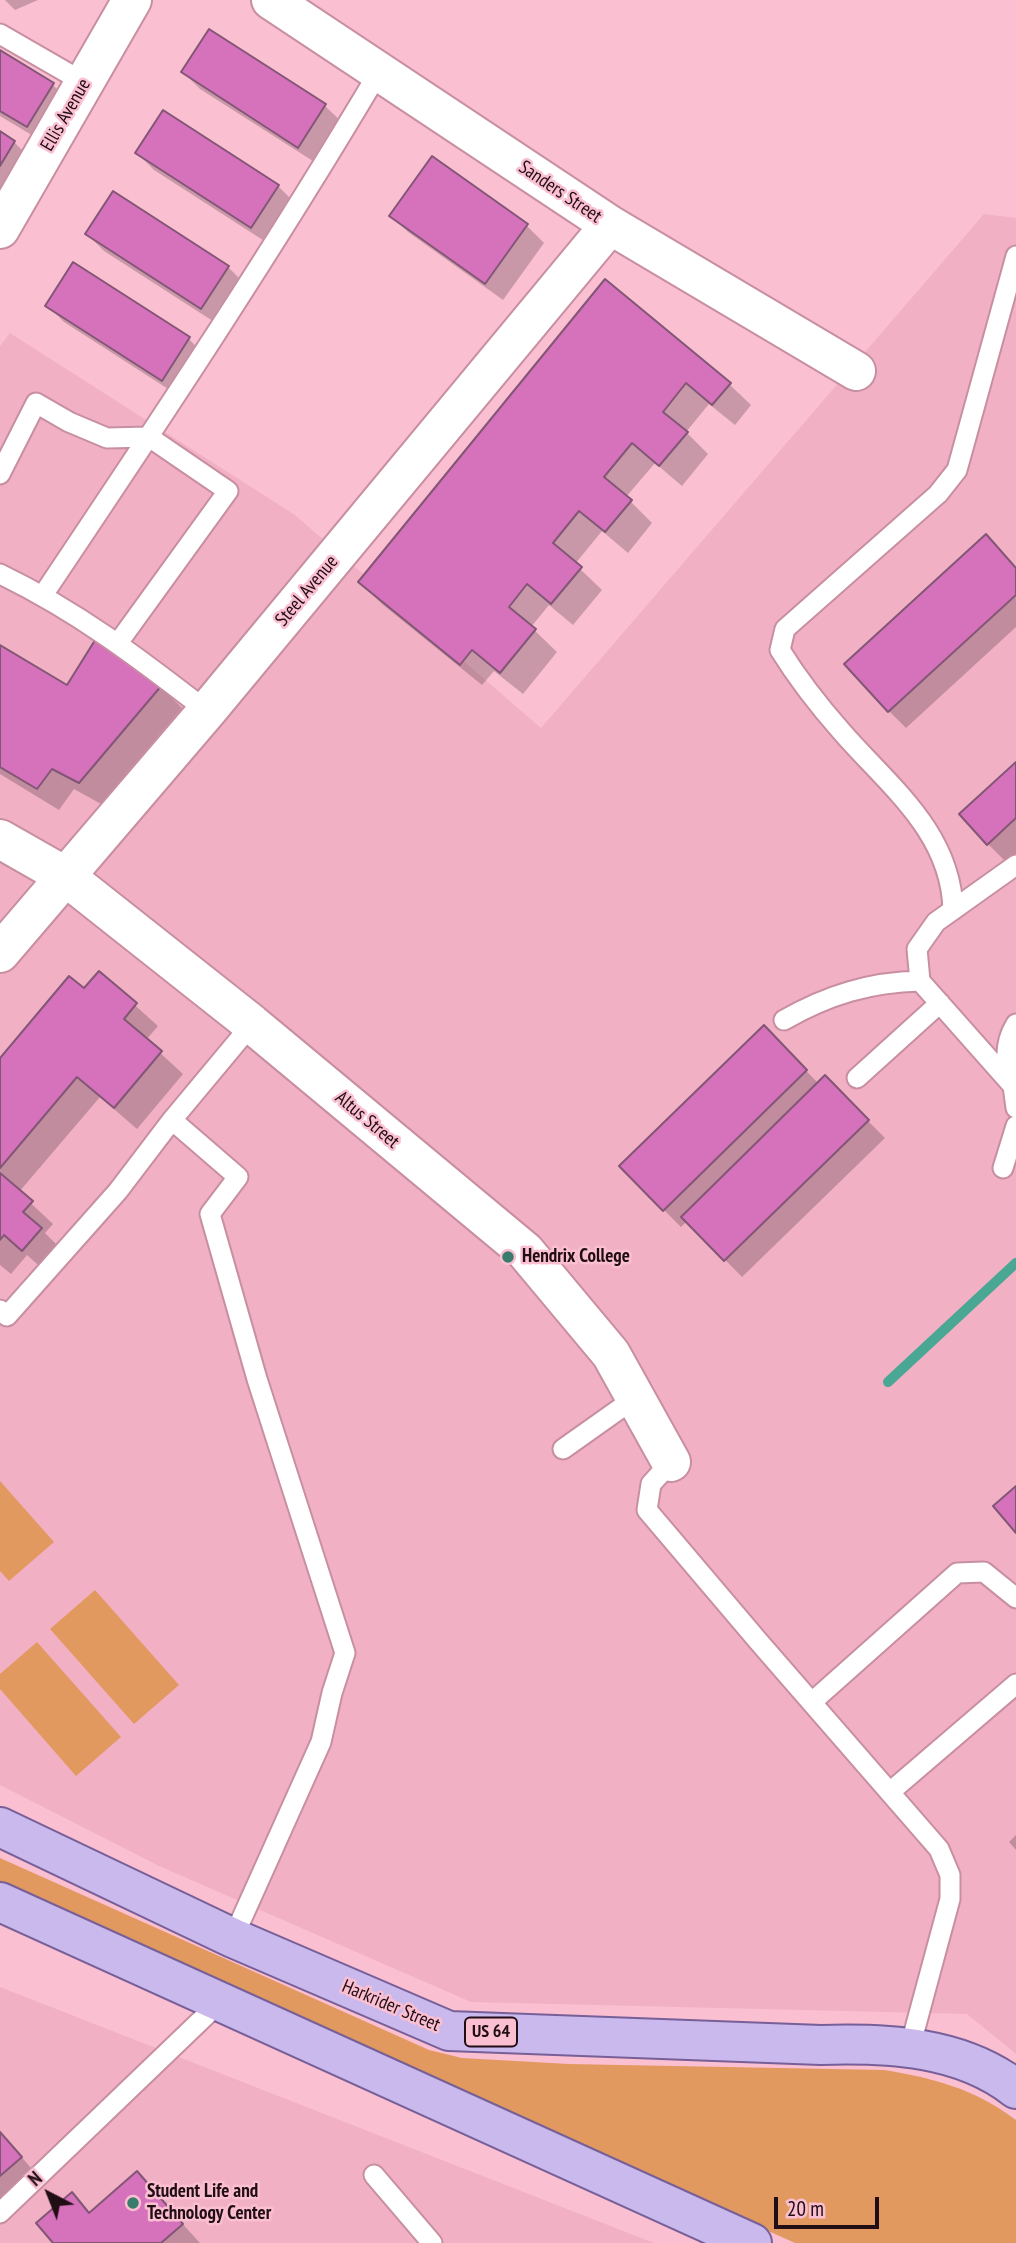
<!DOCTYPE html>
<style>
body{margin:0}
#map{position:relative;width:1016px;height:2243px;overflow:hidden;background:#fbbfd2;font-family:"PT Sans Narrow",sans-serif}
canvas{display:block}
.north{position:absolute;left:14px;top:2159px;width:70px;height:70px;-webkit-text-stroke:5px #fbbfd2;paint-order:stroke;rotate:318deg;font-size:19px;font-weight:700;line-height:28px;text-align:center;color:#210d14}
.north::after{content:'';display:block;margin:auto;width:24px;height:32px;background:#210d14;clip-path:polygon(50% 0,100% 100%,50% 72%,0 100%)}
.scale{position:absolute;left:774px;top:2197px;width:105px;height:32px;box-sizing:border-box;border:4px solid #210d14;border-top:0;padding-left:9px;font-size:21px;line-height:24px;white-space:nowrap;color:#210d14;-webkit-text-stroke:5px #fbbfd2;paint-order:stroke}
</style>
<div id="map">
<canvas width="1016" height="2243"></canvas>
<div class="north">N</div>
<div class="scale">20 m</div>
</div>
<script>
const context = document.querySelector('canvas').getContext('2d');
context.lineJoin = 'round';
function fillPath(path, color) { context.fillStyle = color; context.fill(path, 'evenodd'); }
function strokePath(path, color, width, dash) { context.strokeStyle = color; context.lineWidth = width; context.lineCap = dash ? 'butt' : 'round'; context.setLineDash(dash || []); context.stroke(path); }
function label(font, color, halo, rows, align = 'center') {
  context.font = font + ' "PT Sans Narrow",sans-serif'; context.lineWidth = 5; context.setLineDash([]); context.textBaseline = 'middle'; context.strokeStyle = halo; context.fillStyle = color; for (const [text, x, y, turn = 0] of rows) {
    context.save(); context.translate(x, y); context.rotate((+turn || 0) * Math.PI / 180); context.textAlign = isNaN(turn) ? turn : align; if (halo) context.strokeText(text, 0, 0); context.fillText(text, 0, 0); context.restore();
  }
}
const built = new Path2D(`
 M 984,214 L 1016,218 L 1016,2054 L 967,2014 L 471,2002 L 159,1866 L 0,1785 L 0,346 L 10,333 L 295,515 L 541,728 Z
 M 0,1987 L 654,2243 L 0,2243 Z`);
const green = new Path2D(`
 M 0,1481 L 54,1542 L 9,1581 L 0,1571 Z
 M 95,1590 L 179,1685 L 134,1724 L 50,1629 Z
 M 37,1642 L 121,1737 L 76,1776 L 0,1689 L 0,1674 Z
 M 0,1858 L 429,2050 L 462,2058 L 569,2064 L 884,2070 C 934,2078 975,2089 1016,2120 L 1016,2243 L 795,2243 L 0,1885 Z`);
const shadow = new Path2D(`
 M 5,0 L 38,0 L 15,10 Z
 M 210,31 L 325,106 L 342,122 L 316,163 L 200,89 L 183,72 Z
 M 0,52 L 53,85 L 70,102 L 45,143 L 0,116 Z
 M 163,112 L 278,186 L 295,203 L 269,244 L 154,170 L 137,153 Z
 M 0,133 L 14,142 L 31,159 L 0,197 Z
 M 432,159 L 527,226 L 544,243 L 503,300 L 408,232 L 391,216 Z
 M 113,193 L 228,267 L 245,284 L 219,325 L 104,251 L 87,234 Z
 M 605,282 L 729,384 L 751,405 L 735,425 L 709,404 L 686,432 L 708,454 L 682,486 L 655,463 L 626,497 L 652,523 L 628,553 L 602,531 L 575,564 L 602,590 L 573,625 L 549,605 L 531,627 L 557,652 L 523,694 L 494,671 L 482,685 L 382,604 L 360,582 Z
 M 47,305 L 189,339 L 205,356 L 179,396 L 64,322 Z
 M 1016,568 L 1016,627 L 906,728 L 889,711 Z
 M 0,648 L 67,687 L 161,687 L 182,708 L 101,804 L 74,789 L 59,810 L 0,774 Z
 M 1016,764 L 1016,859 L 1009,865 L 988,844 Z
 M 99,973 L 158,1026 L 146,1040 L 183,1074 L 137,1129 L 100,1097 L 19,1192 L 53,1224 L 45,1233 L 62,1250 L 45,1271 L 27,1255 L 11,1274 L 0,1265 L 0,1060 L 84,991 Z
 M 764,1028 L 819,1084 L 825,1078 L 885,1138 L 742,1277 L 687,1221 L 681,1227 L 621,1167 Z
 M 1016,1835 L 1016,1850 L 1009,1842 Z
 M 0,2132 L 37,2175 L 0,2208 Z
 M 137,2174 L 200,2243 L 56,2243 L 72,2195 L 91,2214 Z`);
const stream = new Path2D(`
 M 888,1382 L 1016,1263`);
const building = new Path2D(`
 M 209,29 L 326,104 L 298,148 L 181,72 Z
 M 0,50 L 54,83 L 27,127 L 0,111 Z
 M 163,110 L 279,185 L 251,228 L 135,153 Z
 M 0,131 L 15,141 L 0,166 Z
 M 432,156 L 528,224 L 485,284 L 389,216 Z
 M 113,191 L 229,266 L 201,309 L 85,234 Z
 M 73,262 L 190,337 L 162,381 L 45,306 Z
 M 605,279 L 731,383 L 712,405 L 686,383 L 663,412 L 688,432 L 659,466 L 632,443 L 604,477 L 632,500 L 605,532 L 579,511 L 553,543 L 582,567 L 551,604 L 527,584 L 509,607 L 536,629 L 500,673 L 472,650 L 460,665 L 358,582 Z
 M 986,534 L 1016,568 L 1016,595 L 888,712 L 844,664 Z
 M 97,637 L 162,685 L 79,783 L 52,769 L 37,789 L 0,767 L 0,645 L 67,685 Z
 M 1016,762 L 1016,818 L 987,845 L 959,814 Z
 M 99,971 L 137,1003 L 124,1019 L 162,1051 L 114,1108 L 77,1077 L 0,1168 L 0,1058 L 69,976 L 84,988 Z
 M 764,1025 L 807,1070 L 663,1211 L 619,1166 Z
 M 825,1075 L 869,1120 L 724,1261 L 681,1217 Z
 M 0,1173 L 33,1201 L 23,1212 L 42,1228 L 22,1251 L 4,1235 L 0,1240 Z
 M 1016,1486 L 1016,1533 L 993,1506 Z
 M 0,2132 L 22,2157 L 0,2176 Z
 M 137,2171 L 183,2224 L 161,2243 L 53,2243 L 36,2223 L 72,2192 L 89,2213 Z`);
const service = new Path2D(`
 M 0,34 L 85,83
 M 0,474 L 36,403 L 69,422 L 107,438 L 149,437 L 228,491 L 118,643
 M 0,574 C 77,611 140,659 207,711
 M 43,595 C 159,422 274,249 380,70
 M 1016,865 L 936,922 L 917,949 L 920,981 L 1013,1086 L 1016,1108
 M 953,910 C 951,832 889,786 842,732 C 819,706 798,679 780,650 L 785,629 L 938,494 L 957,470 L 1016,256
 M 784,1020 C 828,995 870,982 920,981
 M 857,1078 L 940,1003
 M 1012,1083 C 1005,1063 1004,1043 1016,1024
 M 172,1120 L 238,1177 L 210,1214 L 257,1379 L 345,1653 L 332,1693 L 321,1742 L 233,1938
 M 1003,1168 L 1016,1126
 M 0,1310 L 7,1316 L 118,1191 L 172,1120 L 252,1024
 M 563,1449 L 635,1398
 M 671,1462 L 651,1484 L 647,1510 L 759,1642 L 939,1849 L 950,1875 L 950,1899 L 910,2047
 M 812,1702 L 957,1573 L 984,1572 L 1016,1598
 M 890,1792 L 1016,1684
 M 374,2175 L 432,2243
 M 0,2213 L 221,2001`);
const minor = new Path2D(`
 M 271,0 L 610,225 L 856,371
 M 0,229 L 132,0
 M 0,839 L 65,876 L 252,1024 L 525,1251 L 611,1354 L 671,1462
 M 0,953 L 207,711 L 610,225`);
const primary = new Path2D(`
 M 0,1827 L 233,1938 L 449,2031 L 821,2045 C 888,2043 961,2046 1016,2089
 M 0,1902 L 752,2243`);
const markers = [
 [508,1257,7,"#397c6e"],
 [133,2203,7,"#397c6e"]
];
const shields = [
 [491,2032,52]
];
const shieldNames = [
 ["US 64",491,2032]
];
const streetNames = [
 ["Ellis Avenue",66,115,-60],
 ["Sanders Street",560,192,34],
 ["Steel Avenue",307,591,-50],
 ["Altus Street",367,1120,40],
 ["Harkrider Street",391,2006,23]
];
const poiNames = [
 ["Hendrix College",522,1257],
 ["Student Life and",147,2192],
 ["Technology Center",147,2214]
];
fillPath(built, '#f2b0c5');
fillPath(green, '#e29960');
fillPath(shadow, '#0003');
strokePath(stream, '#4aa794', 10);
fillPath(building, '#d671bc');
strokePath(building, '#825675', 2);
strokePath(service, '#c78fa1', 23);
strokePath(minor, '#c78fa1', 42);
strokePath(primary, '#775f98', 42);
strokePath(service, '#fff', 19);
strokePath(minor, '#fff', 38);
strokePath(primary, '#cab9ec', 38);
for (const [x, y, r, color] of markers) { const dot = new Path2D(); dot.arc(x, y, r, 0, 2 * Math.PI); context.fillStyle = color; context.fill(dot); strokePath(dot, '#fbbfd2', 2.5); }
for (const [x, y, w] of shields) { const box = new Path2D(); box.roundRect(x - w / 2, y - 14.5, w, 29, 5); context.fillStyle = '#fbbfd2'; context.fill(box); strokePath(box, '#210d14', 2); }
label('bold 18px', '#210d14', null, shieldNames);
label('19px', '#210d14', '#fbbfd2', streetNames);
label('bold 19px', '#210d14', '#fbbfd2', poiNames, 'left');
</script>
